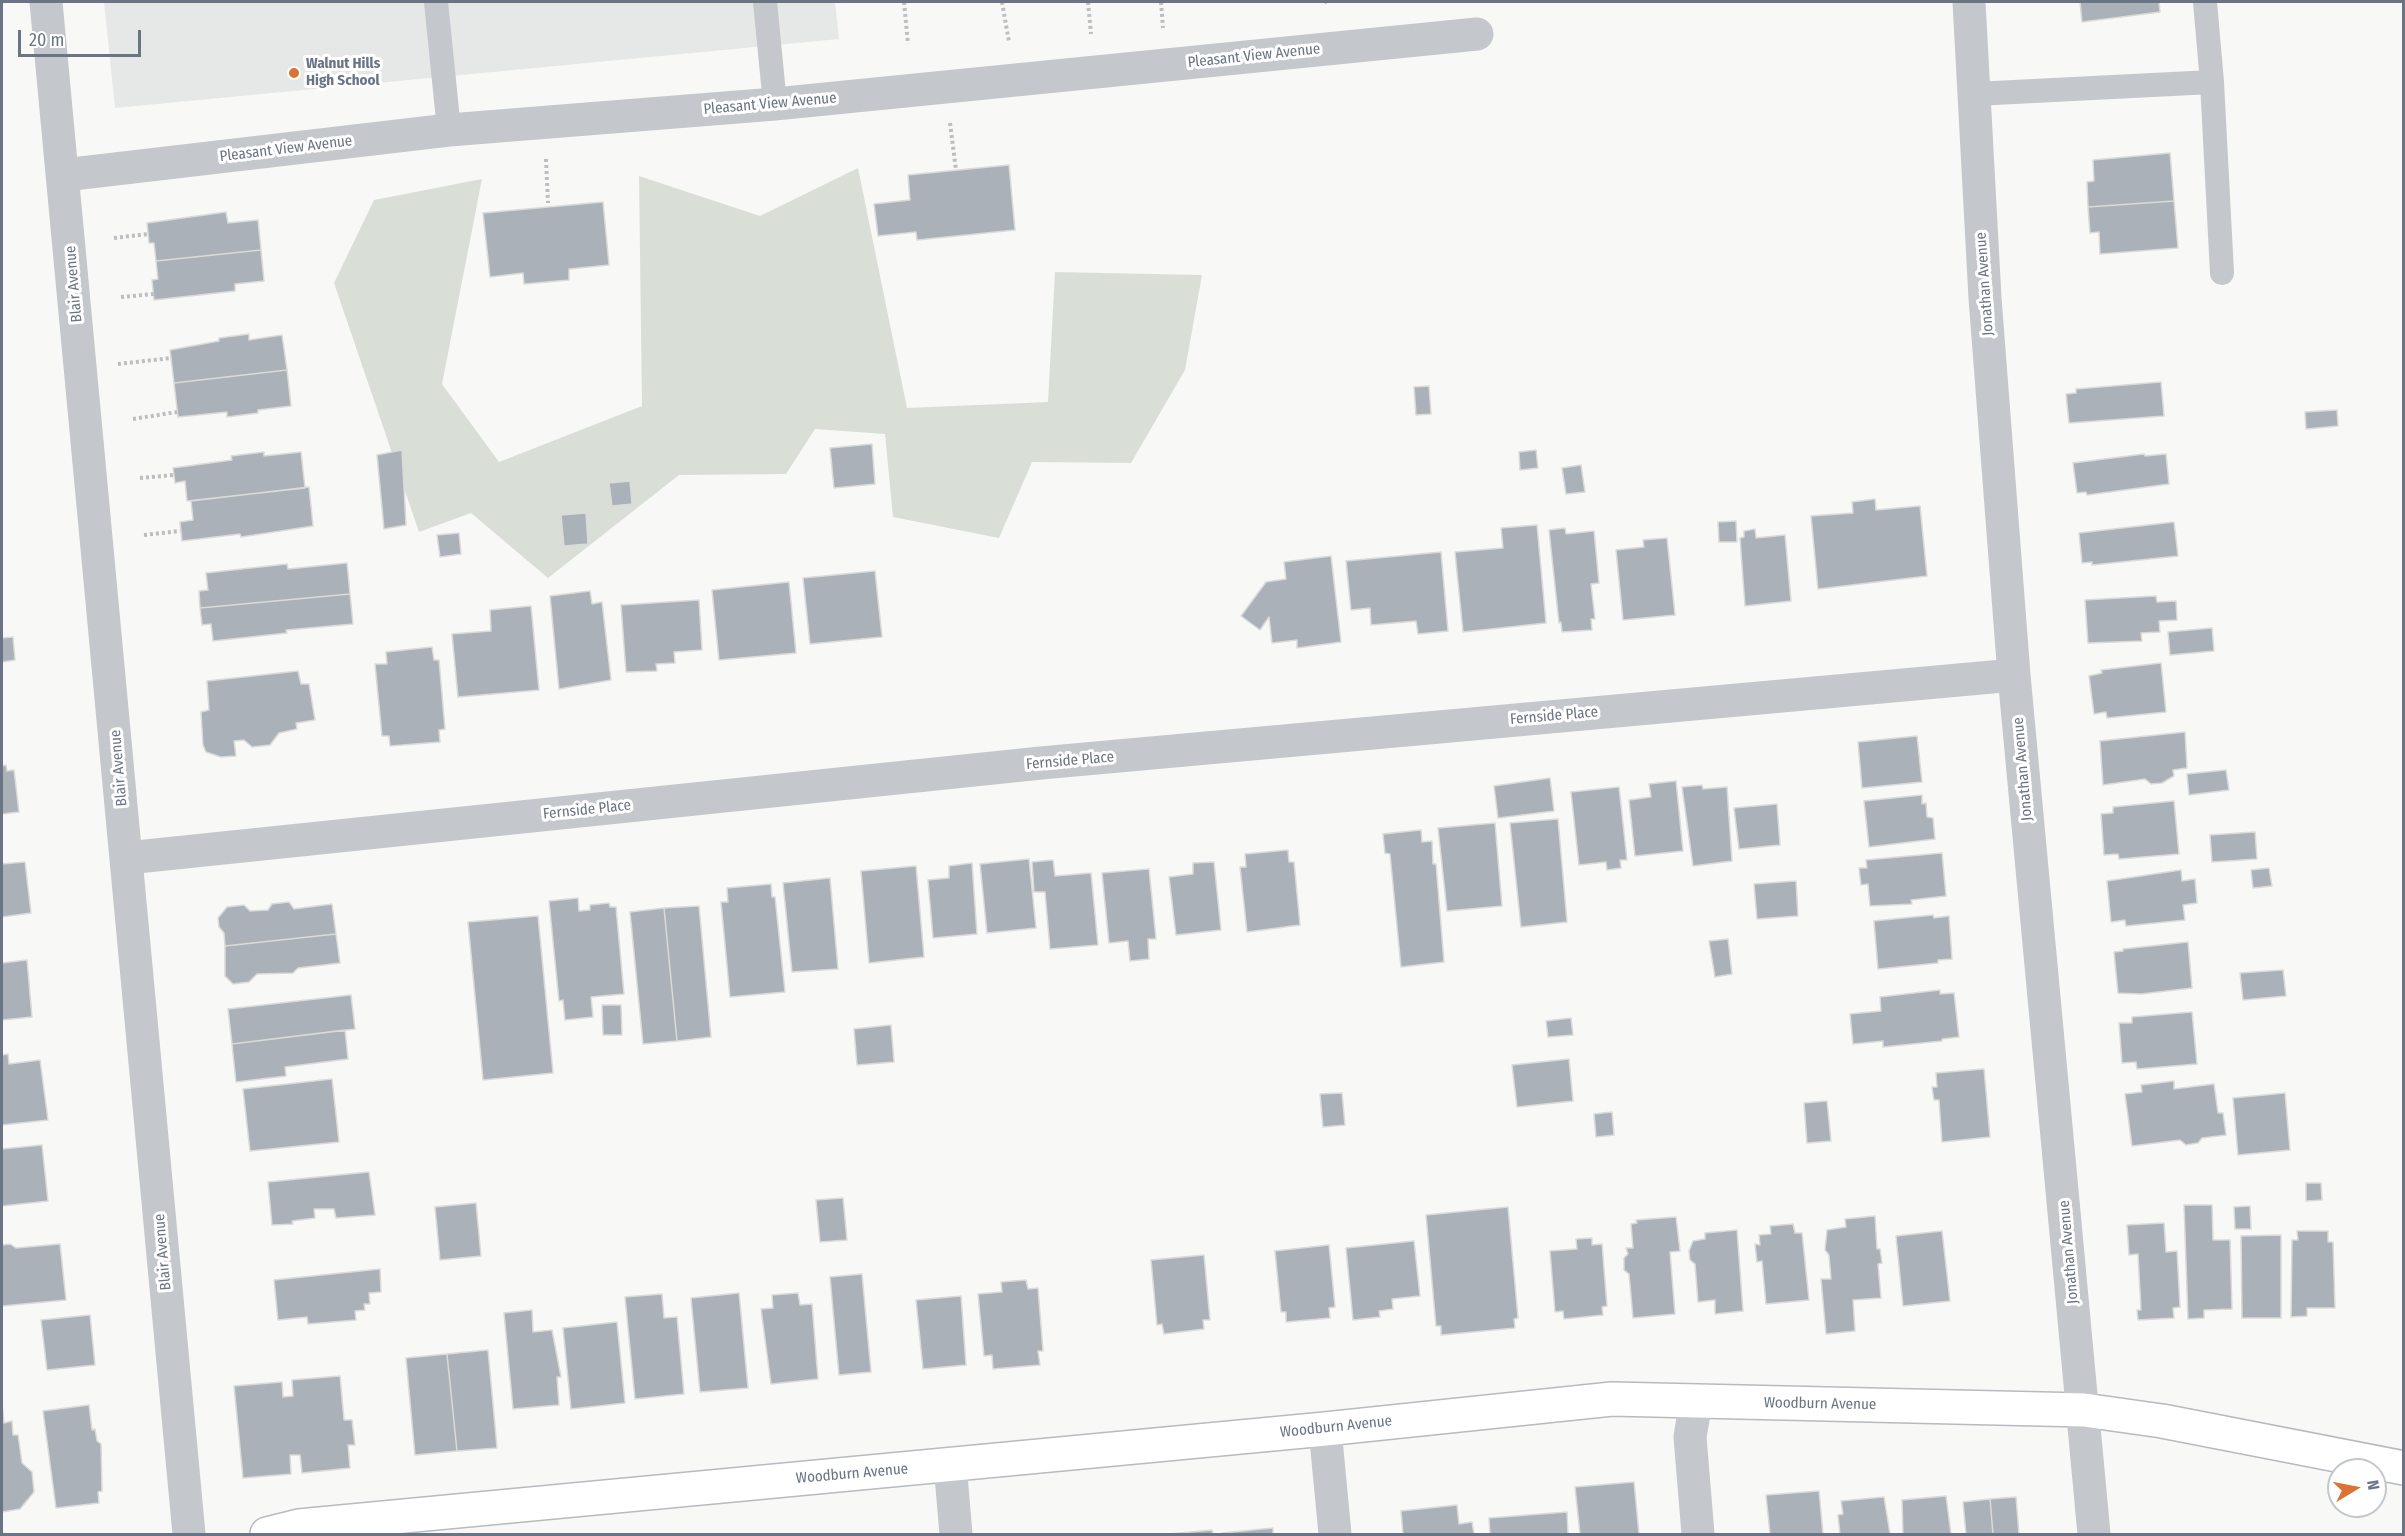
<!DOCTYPE html>
<style>
body{margin:0}
#map{position:relative;width:2405px;height:1536px;overflow:hidden;background:#f8f8f6;font-family:"Fira Sans Condensed",sans-serif}
canvas{display:block}
.frame{position:absolute;inset:0;border:3px solid #697485;pointer-events:none}
.north{position:absolute;left:2327px;top:1458px;width:60px;height:60px;box-sizing:border-box;background:#fff;border:2px solid #c3c7ce;border-radius:50%;rotate:80deg;font-size:16px;font-weight:700;line-height:24px;text-align:center;color:#697485}
.north::after{content:'';display:block;margin:auto;width:21px;height:27px;background:#da7334;clip-path:polygon(50% 0,100% 100%,50% 72%,0 100%)}
.scale{position:absolute;left:18px;top:30px;width:123px;height:27px;box-sizing:border-box;border:3px solid #697485;border-top:0;padding-left:8px;font-size:18px;line-height:21px;white-space:nowrap;color:#697485;-webkit-text-stroke:4px #fff;paint-order:stroke}
</style>
<div id="map">
<canvas width="2405" height="1536"></canvas>
<div class="frame"></div>
<div class="north">N</div>
<div class="scale">20 m</div>
</div>
<script>
const context = document.querySelector('canvas').getContext('2d');
context.lineJoin = 'round';
function fillPath(path, color) { context.fillStyle = color; context.fill(path, 'evenodd'); }
function strokePath(path, color, width, dash) { context.strokeStyle = color; context.lineWidth = width; context.lineCap = dash ? 'butt' : 'round'; context.setLineDash(dash || []); context.stroke(path); }
function label(font, color, halo, rows, align = 'center') {
  context.font = font + ' "Fira Sans Condensed",sans-serif'; context.lineWidth = 6; context.setLineDash([]); context.textBaseline = 'middle'; context.strokeStyle = halo; context.fillStyle = color; for (const [text, x, y, turn = 0] of rows) {
    context.save(); context.translate(x, y); context.rotate((+turn || 0) * Math.PI / 180); context.textAlign = isNaN(turn) ? turn : align; if (halo) context.strokeText(text, 0, 0); context.fillText(text, 0, 0); context.restore();
  }
}
const built = new Path2D(`
 M 104,2 L 835,2 L 839,39 L 115,108 Z`);
const green = new Path2D(`
 M 858,168 L 907,408 L 1048,402 L 1055,272 L 1202,275 L 1185,370 L 1131,463 L 1032,462 L 999,538 L 893,517 L 885,434 L 815,429 L 786,474 L 679,475 L 548,578 L 471,513 L 419,532 L 334,283 L 374,200 L 482,179 L 442,384 L 499,462 L 642,406 L 639,176 L 760,216 Z`);
const building = new Path2D(`
 M 2080,2 L 2159,2 L 2160,12 L 2082,22 Z
 M 2170,153 L 2174,201 L 2088,207 L 2087,182 L 2094,181 L 2093,160 Z
 M 1009,165 L 1015,230 L 917,240 L 916,232 L 878,236 L 874,204 L 910,200 L 908,175 Z
 M 2174,201 L 2178,248 L 2100,254 L 2099,232 L 2090,233 L 2088,207 Z
 M 603,202 L 609,265 L 569,269 L 569,280 L 524,284 L 523,273 L 490,277 L 483,213 Z
 M 226,212 L 228,223 L 258,220 L 261,250 L 156,261 L 154,243 L 149,243 L 147,223 Z
 M 261,250 L 264,281 L 235,284 L 235,291 L 154,300 L 152,280 L 158,279 L 156,261 Z
 M 249,334 L 249,340 L 282,335 L 287,370 L 174,383 L 170,350 L 219,341 L 219,338 Z
 M 287,370 L 291,406 L 258,410 L 258,413 L 227,417 L 227,412 L 178,417 L 174,383 Z
 M 2161,382 L 2164,416 L 2069,423 L 2066,394 L 2076,393 L 2076,389 Z
 M 1429,386 L 1431,414 L 1416,415 L 1414,387 Z
 M 2337,410 L 2338,426 L 2306,429 L 2305,412 Z
 M 872,444 L 875,484 L 834,488 L 830,448 Z
 M 402,450 L 406,525 L 384,529 L 377,455 Z
 M 1536,450 L 1538,468 L 1520,470 L 1519,452 Z
 M 264,452 L 264,456 L 301,452 L 305,488 L 187,501 L 185,481 L 175,483 L 173,468 L 232,460 L 231,456 Z
 M 2144,454 L 2145,456 L 2166,454 L 2169,484 L 2087,495 L 2086,492 L 2077,493 L 2073,463 Z
 M 1581,465 L 1585,492 L 1566,494 L 1562,468 Z
 M 630,481 L 632,504 L 612,506 L 609,483 Z
 M 309,487 L 313,526 L 241,537 L 240,534 L 182,541 L 180,522 L 193,520 L 191,501 Z
 M 1875,499 L 1876,510 L 1920,506 L 1927,576 L 1818,589 L 1811,516 L 1853,513 L 1852,502 Z
 M 586,513 L 588,544 L 564,546 L 561,515 Z
 M 1736,521 L 1737,542 L 1719,542 L 1718,522 Z
 M 2174,522 L 2178,556 L 2092,565 L 2092,562 L 2082,563 L 2079,533 Z
 M 1537,525 L 1546,623 L 1463,632 L 1455,552 L 1503,548 L 1501,528 Z
 M 1565,528 L 1566,534 L 1594,531 L 1599,583 L 1591,584 L 1595,619 L 1591,619 L 1592,630 L 1562,632 L 1561,622 L 1559,623 L 1549,530 Z
 M 1755,529 L 1756,538 L 1785,535 L 1791,601 L 1745,606 L 1740,538 L 1744,537 L 1744,531 Z
 M 459,533 L 461,554 L 440,557 L 437,535 Z
 M 1667,538 L 1675,615 L 1623,620 L 1616,550 L 1644,547 L 1643,540 Z
 M 1441,552 L 1448,631 L 1418,634 L 1416,621 L 1371,625 L 1370,608 L 1351,610 L 1346,561 Z
 M 1331,556 L 1341,642 L 1297,648 L 1297,640 L 1272,643 L 1269,617 L 1260,630 L 1241,616 L 1266,582 L 1286,579 L 1284,562 Z
 M 347,563 L 350,594 L 200,608 L 199,591 L 208,590 L 206,573 L 287,564 L 288,569 Z
 M 875,571 L 882,637 L 810,644 L 803,578 Z
 M 789,582 L 796,653 L 719,660 L 712,590 Z
 M 590,591 L 592,604 L 602,602 L 611,680 L 559,689 L 550,596 Z
 M 350,594 L 353,624 L 286,630 L 287,633 L 213,641 L 211,624 L 202,625 L 200,608 Z
 M 2156,596 L 2157,602 L 2176,601 L 2177,620 L 2159,621 L 2160,632 L 2141,633 L 2142,641 L 2088,643 L 2085,600 Z
 M 699,600 L 702,650 L 674,652 L 675,663 L 656,664 L 657,671 L 626,672 L 621,605 Z
 M 531,606 L 539,690 L 458,697 L 452,634 L 491,631 L 490,610 Z
 M 2212,628 L 2214,651 L 2170,655 L 2168,632 Z
 M 13,637 L 15,660 L 2,662 L 2,638 Z
 M 432,647 L 434,660 L 439,660 L 445,729 L 439,730 L 440,742 L 390,746 L 389,736 L 382,736 L 375,664 L 387,664 L 386,652 Z
 M 2161,663 L 2166,712 L 2107,718 L 2106,712 L 2094,714 L 2089,676 L 2102,673 L 2101,670 Z
 M 298,671 L 301,684 L 309,684 L 315,720 L 296,723 L 297,729 L 279,733 L 270,745 L 252,747 L 244,740 L 234,741 L 236,756 L 221,757 L 206,752 L 203,745 L 201,712 L 209,710 L 207,681 Z
 M 2185,732 L 2187,768 L 2173,770 L 2174,776 L 2162,783 L 2151,784 L 2145,779 L 2103,785 L 2100,741 Z
 M 1917,736 L 1922,782 L 1862,788 L 1858,742 Z
 M 6,765 L 7,771 L 14,770 L 19,812 L 2,814 L 2,766 Z
 M 2226,770 L 2229,790 L 2189,795 L 2187,774 Z
 M 1550,778 L 1554,811 L 1498,818 L 1494,786 Z
 M 1676,781 L 1683,851 L 1635,856 L 1629,800 L 1651,797 L 1649,784 Z
 M 1702,785 L 1703,789 L 1727,787 L 1732,861 L 1693,866 L 1682,787 Z
 M 1619,787 L 1627,860 L 1620,860 L 1621,868 L 1607,870 L 1606,862 L 1579,865 L 1571,792 Z
 M 1922,795 L 1922,804 L 1926,803 L 1927,817 L 1933,818 L 1935,839 L 1869,847 L 1864,801 Z
 M 2174,801 L 2179,854 L 2119,859 L 2118,854 L 2104,855 L 2101,814 L 2113,813 L 2113,807 Z
 M 1777,804 L 1780,845 L 1739,849 L 1734,808 Z
 M 1558,819 L 1567,922 L 1521,927 L 1510,823 Z
 M 1495,823 L 1502,906 L 1447,911 L 1438,828 Z
 M 1421,830 L 1422,842 L 1432,841 L 1433,864 L 1436,864 L 1444,962 L 1401,967 L 1390,854 L 1385,853 L 1383,834 Z
 M 2255,832 L 2257,859 L 2212,862 L 2210,835 Z
 M 1288,850 L 1289,862 L 1294,862 L 1300,925 L 1247,932 L 1240,867 L 1246,867 L 1245,854 Z
 M 1942,853 L 1946,896 L 1911,900 L 1912,904 L 1870,906 L 1868,884 L 1861,885 L 1859,868 L 1867,868 L 1866,860 Z
 M 1029,859 L 1036,928 L 987,933 L 980,864 Z
 M 1053,860 L 1055,876 L 1091,873 L 1098,945 L 1050,949 L 1045,892 L 1034,892 L 1032,862 Z
 M 25,862 L 31,913 L 2,917 L 2,864 Z
 M 1214,862 L 1221,930 L 1176,935 L 1169,877 L 1193,874 L 1193,863 Z
 M 972,863 L 977,934 L 933,938 L 928,880 L 949,878 L 949,866 Z
 M 916,866 L 924,957 L 869,963 L 861,871 Z
 M 2269,868 L 2272,886 L 2253,888 L 2251,870 Z
 M 1149,869 L 1156,939 L 1148,939 L 1149,959 L 1130,961 L 1128,941 L 1109,943 L 1102,873 Z
 M 2181,870 L 2182,881 L 2195,879 L 2197,903 L 2183,905 L 2185,920 L 2126,926 L 2125,920 L 2111,922 L 2107,881 Z
 M 830,878 L 838,969 L 792,972 L 783,883 Z
 M 1796,881 L 1798,916 L 1757,919 L 1754,884 Z
 M 771,884 L 772,897 L 775,897 L 785,992 L 730,997 L 721,902 L 728,902 L 727,888 Z
 M 578,898 L 579,911 L 590,910 L 590,905 L 609,903 L 610,907 L 616,907 L 624,994 L 591,997 L 593,1017 L 565,1020 L 563,1000 L 559,1001 L 549,901 Z
 M 289,902 L 294,909 L 332,904 L 336,934 L 225,946 L 224,933 L 219,927 L 218,918 L 227,907 L 244,905 L 250,911 L 268,910 L 272,904 Z
 M 699,906 L 711,1037 L 677,1041 L 664,908 Z
 M 664,908 L 677,1041 L 643,1044 L 630,912 Z
 M 1933,915 L 1934,918 L 1949,916 L 1952,959 L 1938,960 L 1938,963 L 1878,969 L 1874,921 Z
 M 538,916 L 553,1073 L 483,1080 L 468,922 Z
 M 336,934 L 340,963 L 298,968 L 293,973 L 257,974 L 249,982 L 233,984 L 225,976 L 225,946 Z
 M 1728,939 L 1732,974 L 1715,977 L 1709,941 Z
 M 2188,942 L 2192,988 L 2141,994 L 2118,993 L 2114,952 L 2123,951 L 2123,949 Z
 M 27,960 L 32,1017 L 2,1020 L 2,963 Z
 M 2283,970 L 2286,996 L 2243,1000 L 2240,973 Z
 M 1940,990 L 1940,994 L 1954,993 L 1959,1037 L 1942,1039 L 1942,1041 L 1883,1047 L 1883,1041 L 1853,1044 L 1850,1014 L 1881,1011 L 1880,997 Z
 M 351,995 L 355,1029 L 232,1044 L 228,1009 Z
 M 602,1005 L 621,1005 L 622,1035 L 603,1035 Z
 M 2192,1012 L 2197,1064 L 2137,1069 L 2136,1062 L 2122,1063 L 2119,1023 L 2132,1023 L 2132,1017 Z
 M 1571,1018 L 1573,1035 L 1548,1037 L 1546,1021 Z
 M 891,1025 L 894,1062 L 857,1065 L 854,1029 Z
 M 345,1030 L 348,1059 L 285,1067 L 286,1076 L 236,1082 L 232,1044 Z
 M 8,1054 L 9,1064 L 40,1060 L 48,1120 L 2,1125 L 2,1055 Z
 M 1569,1059 L 1573,1101 L 1517,1107 L 1512,1065 Z
 M 1984,1069 L 1990,1137 L 1942,1142 L 1939,1100 L 1934,1100 L 1932,1087 L 1937,1087 L 1936,1073 Z
 M 332,1079 L 339,1142 L 250,1151 L 243,1089 Z
 M 2174,1081 L 2174,1089 L 2214,1084 L 2218,1113 L 2223,1113 L 2226,1135 L 2202,1138 L 2198,1143 L 2186,1145 L 2180,1140 L 2132,1146 L 2125,1094 L 2142,1092 L 2141,1085 Z
 M 1342,1093 L 1345,1125 L 1323,1127 L 1320,1094 Z
 M 2285,1093 L 2290,1150 L 2238,1155 L 2233,1098 Z
 M 1827,1101 L 1831,1141 L 1807,1143 L 1804,1103 Z
 M 1612,1112 L 1614,1135 L 1596,1137 L 1594,1114 Z
 M 42,1145 L 48,1201 L 2,1206 L 2,1149 Z
 M 369,1172 L 375,1215 L 336,1218 L 334,1209 L 314,1209 L 315,1218 L 292,1221 L 293,1224 L 272,1225 L 268,1182 Z
 M 2306,1183 L 2321,1183 L 2322,1200 L 2306,1201 Z
 M 843,1198 L 847,1240 L 820,1242 L 816,1200 Z
 M 476,1203 L 481,1256 L 440,1260 L 435,1207 Z
 M 2184,1205 L 2212,1205 L 2213,1240 L 2230,1240 L 2232,1309 L 2204,1310 L 2204,1318 L 2188,1319 Z
 M 2250,1206 L 2251,1229 L 2235,1229 L 2234,1207 Z
 M 1508,1207 L 1518,1318 L 1514,1319 L 1515,1328 L 1441,1335 L 1441,1326 L 1436,1326 L 1426,1215 Z
 M 1875,1216 L 1877,1249 L 1880,1249 L 1882,1263 L 1878,1264 L 1881,1298 L 1853,1300 L 1855,1331 L 1826,1334 L 1821,1279 L 1831,1279 L 1829,1255 L 1825,1250 L 1827,1230 L 1846,1227 L 1845,1219 Z
 M 1676,1217 L 1680,1251 L 1670,1252 L 1675,1314 L 1633,1318 L 1629,1274 L 1624,1270 L 1624,1258 L 1628,1254 L 1626,1248 L 1633,1248 L 1631,1224 L 1637,1223 L 1636,1220 Z
 M 2164,1223 L 2166,1252 L 2177,1251 L 2180,1307 L 2173,1308 L 2174,1318 L 2138,1320 L 2137,1310 L 2141,1310 L 2138,1254 L 2129,1255 L 2127,1225 Z
 M 1793,1224 L 1795,1233 L 1802,1233 L 1809,1300 L 1766,1304 L 1762,1261 L 1757,1262 L 1755,1244 L 1760,1245 L 1759,1235 L 1771,1234 L 1770,1226 Z
 M 1737,1230 L 1743,1311 L 1715,1314 L 1715,1300 L 1698,1302 L 1695,1264 L 1690,1260 L 1689,1251 L 1693,1241 L 1705,1239 L 1705,1233 Z
 M 1942,1231 L 1950,1301 L 1903,1306 L 1896,1236 Z
 M 2297,1231 L 2328,1231 L 2328,1242 L 2333,1242 L 2335,1308 L 2307,1308 L 2307,1316 L 2291,1317 L 2292,1240 L 2298,1240 Z
 M 2281,1235 L 2281,1318 L 2242,1318 L 2241,1236 Z
 M 1592,1238 L 1592,1245 L 1602,1244 L 1607,1306 L 1602,1307 L 1603,1315 L 1564,1319 L 1563,1311 L 1555,1312 L 1550,1251 L 1577,1249 L 1576,1239 Z
 M 1414,1241 L 1420,1296 L 1392,1299 L 1393,1309 L 1379,1311 L 1380,1317 L 1353,1320 L 1346,1248 Z
 M 10,1244 L 16,1248 L 60,1244 L 66,1300 L 2,1306 L 2,1245 Z
 M 1329,1245 L 1335,1307 L 1329,1308 L 1330,1318 L 1286,1322 L 1286,1312 L 1281,1312 L 1275,1251 Z
 M 1204,1255 L 1210,1320 L 1203,1320 L 1204,1329 L 1164,1334 L 1162,1324 L 1157,1325 L 1151,1260 Z
 M 380,1269 L 381,1292 L 369,1293 L 370,1304 L 364,1304 L 365,1310 L 355,1311 L 356,1320 L 308,1324 L 307,1317 L 278,1320 L 274,1280 Z
 M 862,1274 L 871,1372 L 839,1375 L 830,1277 Z
 M 1026,1280 L 1028,1289 L 1038,1288 L 1043,1351 L 1038,1351 L 1040,1365 L 993,1369 L 992,1355 L 984,1356 L 978,1294 L 1002,1292 L 1001,1282 Z
 M 739,1293 L 748,1388 L 700,1392 L 691,1298 Z
 M 798,1293 L 800,1305 L 812,1304 L 818,1379 L 771,1384 L 761,1309 L 773,1308 L 772,1295 Z
 M 662,1294 L 664,1318 L 677,1317 L 684,1394 L 635,1399 L 625,1297 Z
 M 961,1296 L 966,1365 L 923,1369 L 916,1300 Z
 M 532,1310 L 533,1332 L 552,1330 L 561,1377 L 557,1377 L 559,1405 L 513,1409 L 504,1313 Z
 M 90,1315 L 95,1365 L 47,1370 L 41,1320 Z
 M 617,1322 L 625,1403 L 571,1409 L 563,1328 Z
 M 488,1350 L 497,1448 L 457,1451 L 447,1354 Z
 M 447,1354 L 457,1451 L 415,1455 L 406,1358 Z
 M 340,1376 L 344,1420 L 352,1420 L 355,1445 L 348,1445 L 350,1468 L 302,1473 L 300,1455 L 290,1455 L 291,1474 L 243,1478 L 234,1386 L 282,1382 L 283,1397 L 293,1396 L 292,1380 Z
 M 2,1403 L 4,1423 L 12,1421 L 13,1435 L 18,1435 L 22,1463 L 32,1472 L 34,1492 L 20,1509 L 2,1512 Z
 M 89,1405 L 92,1430 L 95,1429 L 97,1441 L 101,1444 L 102,1491 L 98,1492 L 99,1503 L 56,1508 L 43,1411 Z
 M 1634,1482 L 1639,1534 L 1580,1534 L 1575,1487 Z
 M 1819,1491 L 1823,1534 L 1770,1534 L 1766,1495 Z
 M 1946,1496 L 1951,1534 L 1903,1534 L 1902,1500 Z
 M 1884,1497 L 1890,1534 L 1840,1534 L 1838,1515 L 1843,1514 L 1841,1501 Z
 M 2016,1497 L 2019,1534 L 1993,1534 L 1990,1499 Z
 M 1990,1499 L 1993,1534 L 1966,1534 L 1963,1502 Z
 M 1457,1505 L 1459,1524 L 1472,1522 L 1474,1534 L 1403,1534 L 1401,1511 Z
 M 1567,1512 L 1568,1534 L 1490,1534 L 1489,1518 Z
 M 1273,1528 L 1273,1534 L 1222,1534 L 1222,1533 Z
 M 1212,1530 L 1213,1534 L 1169,1534 Z`);
const path = new Path2D(`
 M 904,2 L 908,44
 M 1002,2 L 1009,42
 M 1088,2 L 1091,34
 M 1161,2 L 1163,28
 M 1326,2 L 1327,3
 M 950,123 L 956,170
 M 546,159 L 548,203
 M 114,238 L 148,234
 M 121,297 L 154,294
 M 118,364 L 171,358
 M 133,419 L 177,412
 M 140,478 L 174,475
 M 144,535 L 180,531`);
const lane = new Path2D(`
 M 436,2 L 449,130
 M 765,2 L 775,104
 M 2205,2 L 2212,82 L 2222,273
 M 1974,94 L 2212,82`);
const street = new Path2D(`
 M 46,2 L 189,1534
 M 1969,2 L 1985,298 L 2014,675 L 2094,1534
 M 64,175 L 449,130 L 775,104 L 1477,34
 M 127,858 L 1041,763 L 2014,675
 M 1696,1401 L 1690,1437 L 1698,1534
 M 1325,1429 L 1335,1534
 M 950,1464 L 956,1534`);
const secondary = new Path2D(`
 M 267,1534 L 299,1526 L 1325,1429 L 1612,1399 L 2084,1410 L 2162,1421 L 2404,1468`);
const markers = [
 [294,73,6,"#da7334"]
];
const streetNames = [
 ["Pleasant View Avenue",1254,56,-6],
 ["Pleasant View Avenue",770,104,-5],
 ["Pleasant View Avenue",286,149,-7],
 ["Blair Avenue",74,284,-95],
 ["Jonathan Avenue",1985,284,-94],
 ["Fernside Place",1554,716,-5],
 ["Fernside Place",1070,761,-5],
 ["Blair Avenue",119,768,-95],
 ["Jonathan Avenue",2023,769,-95],
 ["Fernside Place",587,810,-6],
 ["Blair Avenue",163,1252,-95],
 ["Jonathan Avenue",2069,1252,-95],
 ["Woodburn Avenue",1820,1404,1],
 ["Woodburn Avenue",1336,1427,-6],
 ["Woodburn Avenue",852,1474,-5]
];
const poiNames = [
 ["Walnut Hills",306,64],
 ["High School",306,81]
];
fillPath(built, '#e6e7e7');
fillPath(green, '#d9dfd7');
fillPath(building, '#abb1b8');
strokePath(building, '#dadad8', 1.5);
strokePath(secondary, '#b7babf', 36);
strokePath(path, '#bcbec1', 4, [3, 3]);
strokePath(lane, '#c4c7cb', 24);
strokePath(street, '#c4c7cb', 33);
strokePath(secondary, '#fff', 33);
for (const [x, y, r, color] of markers) { const dot = new Path2D(); dot.arc(x, y, r, 0, 2 * Math.PI); context.fillStyle = color; context.fill(dot); strokePath(dot, '#fff', 2); }
label('15px', '#697485', '#fff', streetNames);
label('bold 15px', '#697485', '#fff', poiNames, 'left');
</script>
